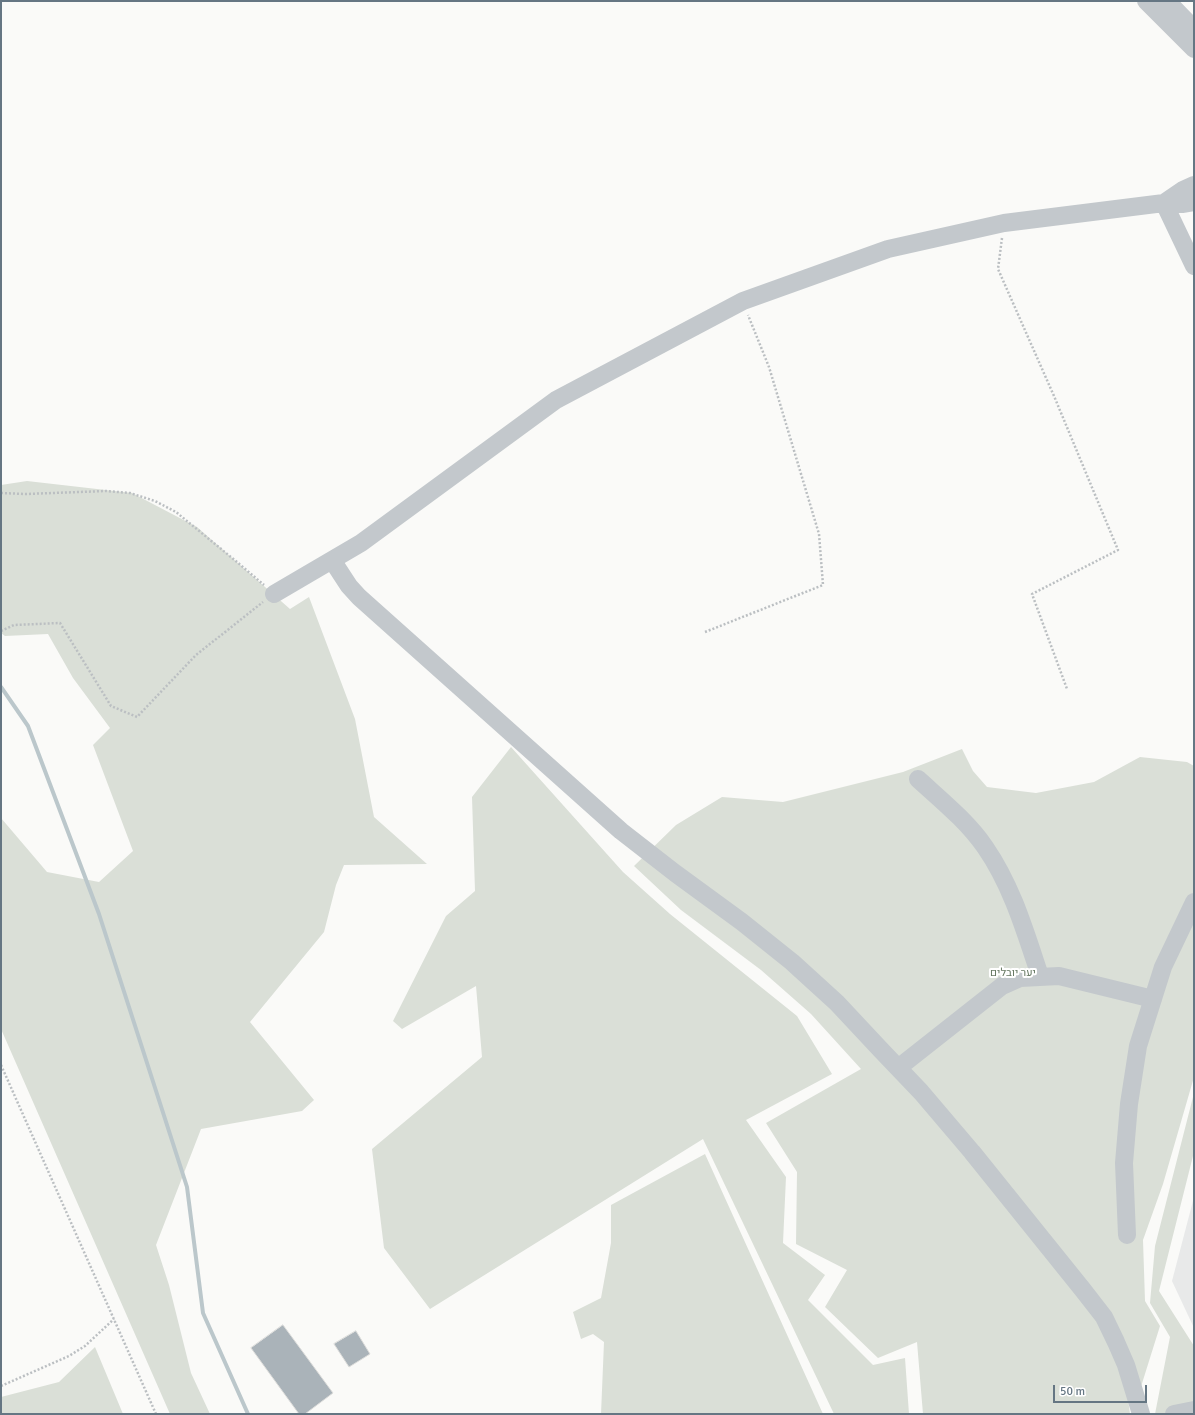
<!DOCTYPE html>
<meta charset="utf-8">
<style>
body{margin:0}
#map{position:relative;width:1195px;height:1415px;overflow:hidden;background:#fafaf8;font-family:Signika,sans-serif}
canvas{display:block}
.frame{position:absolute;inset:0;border:2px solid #657683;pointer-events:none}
.scale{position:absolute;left:1053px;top:1385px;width:94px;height:18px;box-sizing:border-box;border:2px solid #657683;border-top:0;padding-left:5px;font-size:12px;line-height:14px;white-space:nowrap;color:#657683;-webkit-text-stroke:3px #fff;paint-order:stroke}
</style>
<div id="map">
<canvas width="1195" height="1415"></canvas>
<div class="frame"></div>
<div class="scale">50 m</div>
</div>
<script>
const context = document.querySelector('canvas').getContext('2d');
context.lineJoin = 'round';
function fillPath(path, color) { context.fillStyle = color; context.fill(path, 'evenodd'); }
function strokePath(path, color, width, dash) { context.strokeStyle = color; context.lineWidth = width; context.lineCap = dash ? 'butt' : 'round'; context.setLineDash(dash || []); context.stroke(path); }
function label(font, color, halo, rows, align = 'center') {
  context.font = font + ' Signika,Heebo,sans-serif'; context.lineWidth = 4; context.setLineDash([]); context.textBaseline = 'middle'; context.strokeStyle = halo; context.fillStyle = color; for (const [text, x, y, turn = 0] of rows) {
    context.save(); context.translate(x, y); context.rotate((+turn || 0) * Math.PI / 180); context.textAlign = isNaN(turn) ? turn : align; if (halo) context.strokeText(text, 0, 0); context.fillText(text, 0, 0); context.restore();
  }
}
const built = new Path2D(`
 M 1194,1197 L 1194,1328 L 1172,1281 Z`);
const green = new Path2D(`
 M 27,481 L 132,493 L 197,527 L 290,609 L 309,597 L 355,719 L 374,817 L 427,864 L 344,865 L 336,885 L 324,932 L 250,1022 L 314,1100 L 302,1111 L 201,1129 L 156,1245 L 169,1285 L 191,1373 L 210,1414 L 170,1414 L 1,1029 L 1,818 L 47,872 L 99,882 L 133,851 L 93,745 L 110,728 L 73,678 L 48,634 L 5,636 L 1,633 L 1,485 Z
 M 511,747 L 623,872 L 670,914 L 797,1016 L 832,1074 L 746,1120 L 786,1177 L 783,1243 L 825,1275 L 808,1300 L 873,1365 L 905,1358 L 909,1414 L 834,1414 L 703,1139 L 430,1309 L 384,1248 L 372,1149 L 482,1057 L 476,986 L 402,1029 L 393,1021 L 446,916 L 475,891 L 472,797 Z
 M 962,749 L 973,771 L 987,787 L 1036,793 L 1094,782 L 1140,757 L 1187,762 L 1194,766 L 1194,1077 L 1163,1184 L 1143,1240 L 1145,1301 L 1160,1326 L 1139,1393 L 1128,1399 L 1130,1414 L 923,1414 L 917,1342 L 878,1358 L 825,1307 L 847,1270 L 796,1244 L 797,1172 L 766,1123 L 861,1069 L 811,1014 L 761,970 L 681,910 L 634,866 L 676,825 L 722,797 L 783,802 L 903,772 Z
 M 1194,1093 L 1194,1152 L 1159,1291 L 1194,1346 L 1194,1414 L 1155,1414 L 1170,1337 L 1150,1303 L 1155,1246 Z
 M 705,1154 L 823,1414 L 601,1414 L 604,1342 L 593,1334 L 581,1339 L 573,1312 L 601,1298 L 611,1243 L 611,1205 Z
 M 95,1347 L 123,1414 L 1,1414 L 1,1397 L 59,1382 Z`);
const stream = new Path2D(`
 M 1,687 L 28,726 L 99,914 L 187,1187 L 203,1313 L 248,1414`);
const building = new Path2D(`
 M 283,1325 L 333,1393 L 305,1414 L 299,1414 L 251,1348 Z
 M 356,1331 L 370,1354 L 349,1367 L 334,1344 Z`);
const path = new Path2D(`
 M 1002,238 L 998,269 L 1054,396 L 1118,550 L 1032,594 L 1067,689
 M 1,493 L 26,494 L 106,491 L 130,493 L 155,501 L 176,512 L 237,562 L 264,585
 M 1,631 L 14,625 L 60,623 L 111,706 L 137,717 L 196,655 L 263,602
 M 705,632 L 823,585 L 819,534 L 769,367 L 748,315
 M 1,1065 L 156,1414
 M 1,1386 L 69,1356 L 85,1346 L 114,1319`);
const minor = new Path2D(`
 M 1146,1 L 1194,49
 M 1167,1 L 1194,29
 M 1164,203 L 1194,266
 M 1164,203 L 1183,190 L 1194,185
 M 332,560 L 349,586 L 359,597 L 621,831 L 675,873 L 742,922 L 792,962 L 837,1003 L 880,1049 L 921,1092 L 972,1152 L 1083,1290 L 1104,1317 L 1116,1342 L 1126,1365 L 1141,1414
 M 274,594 L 361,543 L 556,400 L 743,301 L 888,249 L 1004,223 L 1164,203 L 1182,204 L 1194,202
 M 918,779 C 941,800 967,821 985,847 C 1012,886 1025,931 1040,976
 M 898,1068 L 1002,986 L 1020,978 L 1059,976 L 1153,999
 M 1127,1235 L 1124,1163 L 1129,1104 L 1138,1046 L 1163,967 L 1194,902
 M 1174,1414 L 1194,1410`);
const parkNames = [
 ["יער יובלים",1013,973]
];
fillPath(built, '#e8e9e9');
fillPath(green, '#dadfd7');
strokePath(stream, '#bbc7cb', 4);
fillPath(building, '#aab3b9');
strokePath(building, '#dcdcda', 1);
strokePath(path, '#bbbfc2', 2.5, [2, 2]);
strokePath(minor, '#c3c8cc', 18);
label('11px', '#687a64', '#fff', parkNames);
</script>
